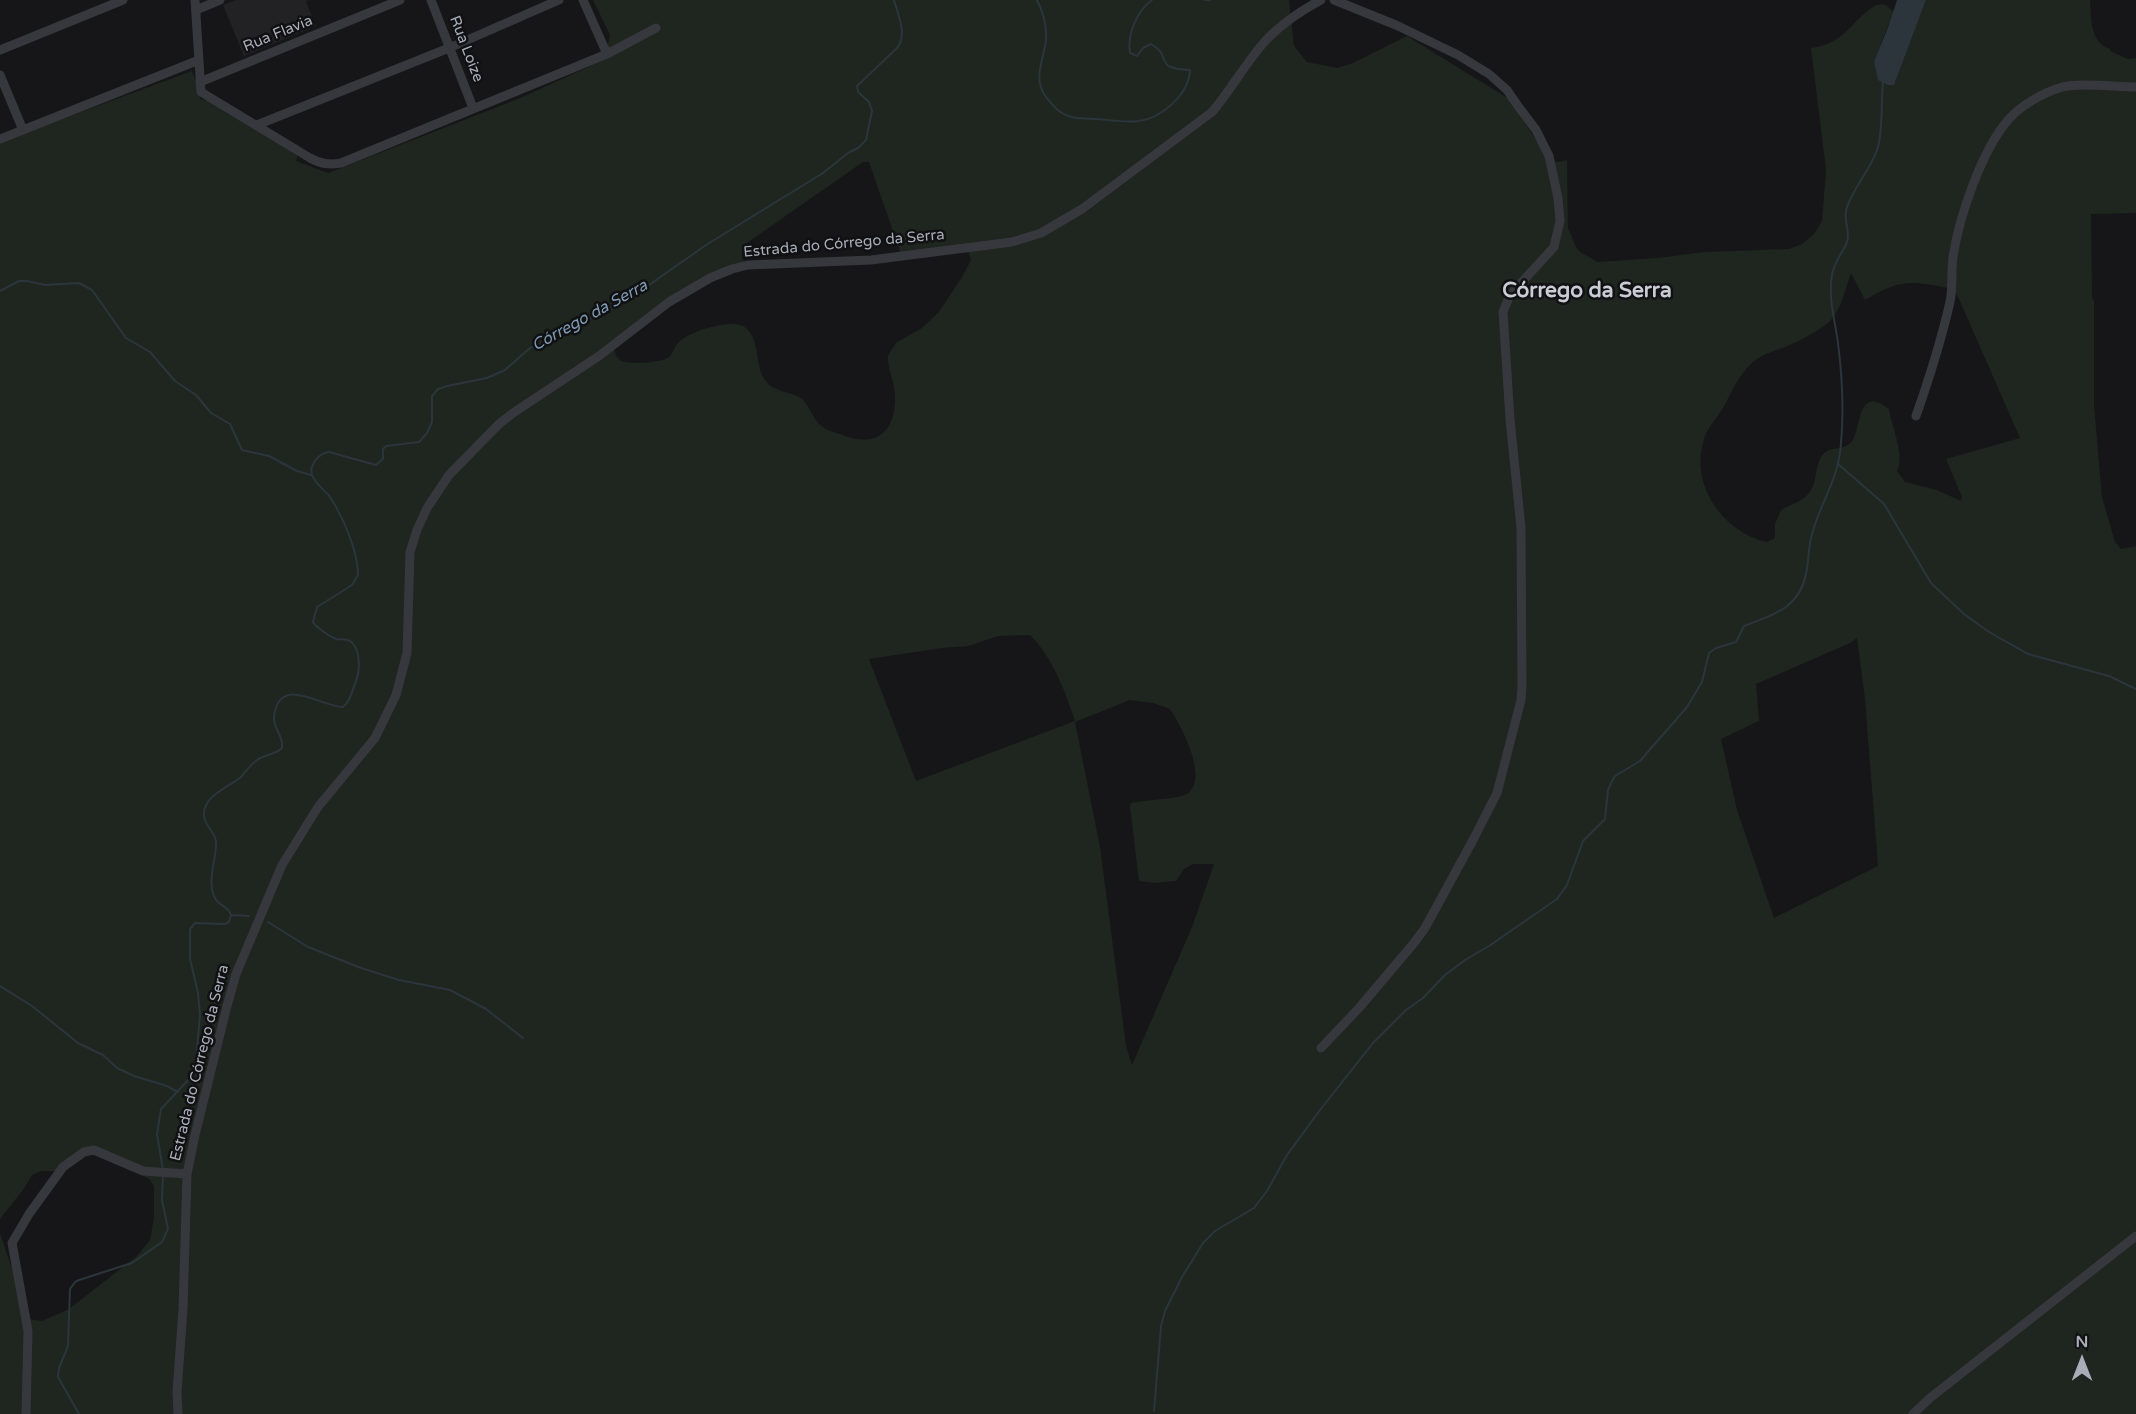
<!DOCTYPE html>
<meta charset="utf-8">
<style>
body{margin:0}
#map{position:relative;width:2136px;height:1414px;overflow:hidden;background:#161618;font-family:"Varela Round",sans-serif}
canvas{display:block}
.north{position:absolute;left:2052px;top:1330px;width:60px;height:60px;-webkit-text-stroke:4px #111113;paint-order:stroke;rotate:0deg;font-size:16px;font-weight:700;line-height:24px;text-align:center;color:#a8adb8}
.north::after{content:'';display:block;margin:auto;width:21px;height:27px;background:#a8adb8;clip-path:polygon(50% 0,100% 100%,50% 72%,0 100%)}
</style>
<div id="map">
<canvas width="2136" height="1414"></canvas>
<div class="north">N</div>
</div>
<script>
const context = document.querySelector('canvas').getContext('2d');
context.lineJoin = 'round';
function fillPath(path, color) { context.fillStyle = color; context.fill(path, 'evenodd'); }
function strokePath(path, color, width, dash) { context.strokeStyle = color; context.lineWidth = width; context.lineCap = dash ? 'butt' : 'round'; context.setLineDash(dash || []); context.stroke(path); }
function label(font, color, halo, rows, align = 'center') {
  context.font = font + ' "Varela Round",sans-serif'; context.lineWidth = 5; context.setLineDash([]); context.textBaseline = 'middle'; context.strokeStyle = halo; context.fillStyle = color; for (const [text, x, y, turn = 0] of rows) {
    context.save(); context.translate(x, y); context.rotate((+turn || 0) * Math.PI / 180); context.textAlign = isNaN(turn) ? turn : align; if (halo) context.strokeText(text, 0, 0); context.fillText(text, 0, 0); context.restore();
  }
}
const built = new Path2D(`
 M 236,0 L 309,0 L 306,2 L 316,26 L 244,56 L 223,5 Z`);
const green = new Path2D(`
 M 593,0 L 1289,0 L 1294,46 L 1307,62 L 1337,68 L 1353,63 L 1407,36 L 1509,99 L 1550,161 L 1558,162 L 1567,160 L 1568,228 L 1576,247 L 1580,252 L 1598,262 L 1658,258 L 1704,252 L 1789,249 L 1802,244 L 1814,234 L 1822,221 L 1826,170 L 1811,48 C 1846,43 1849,23 1873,7 C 1881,2 1890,5 1893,13 L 1874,61 L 1894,84 L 1926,0 L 2090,0 C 2091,18 2090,43 2110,49 L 2110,51 L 2128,59 L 2136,58 L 2136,213 L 2091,214 L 2092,297 L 2094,302 L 2094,405 L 2102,497 L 2115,542 L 2121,549 L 2136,546 L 2136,1414 L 0,1414 L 0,1233 L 29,1319 L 42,1321 L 69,1309 L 137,1256 L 150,1240 L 154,1218 L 154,1186 L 149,1179 L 94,1151 L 61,1171 L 41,1171 L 32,1175 L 23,1190 L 0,1219 L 0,142 L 192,71 L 200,91 L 200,99 L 226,105 L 298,154 L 296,161 L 328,173 L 518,99 L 604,60 L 610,35 ZM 863,162 L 869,162 L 902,257 L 968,251 L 971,260 L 962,277 L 939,312 L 922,328 L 897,342 L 888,355 C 887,369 895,382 895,396 C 896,433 875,449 840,434 C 835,432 827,431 823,427 C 813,421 810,405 801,398 C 789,391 773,392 765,380 C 754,365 761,336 743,326 C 729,319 690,331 679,342 C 674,346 674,353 669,357 C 661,363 627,365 620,360 C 616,357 615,353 614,348 L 665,303 L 747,265 C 740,258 741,253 744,245 ZM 1851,273 L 1865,300 C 1902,278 1911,281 1953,289 L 1959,299 L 2020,438 L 1946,459 L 1962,497 L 1961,501 L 1937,490 L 1905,482 L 1897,471 C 1905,455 1892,428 1889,409 C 1854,382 1863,435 1849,444 C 1843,449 1834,448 1827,451 C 1813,460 1819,482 1809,493 C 1802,502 1791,504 1781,510 L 1775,524 L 1775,538 L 1767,542 C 1724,532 1691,487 1703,443 C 1706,428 1716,420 1723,408 C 1734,389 1736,378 1753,362 C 1765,352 1780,350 1794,343 C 1805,338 1820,330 1829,322 C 1842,309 1845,289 1851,273 ZM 1030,635 C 1053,658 1065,691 1075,721 L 916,781 L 869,659 L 942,648 L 968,646 L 998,636 ZM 1857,638 L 1865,699 L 1878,866 L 1774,918 L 1737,810 L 1721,739 L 1759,721 L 1756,684 L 1850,643 ZM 1130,700 L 1153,703 L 1170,709 C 1181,725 1214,787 1182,796 C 1169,799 1146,800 1131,803 L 1130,806 L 1139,881 L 1155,883 L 1176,881 L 1184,869 L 1193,864 L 1214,864 L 1192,927 L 1132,1065 L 1126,1046 L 1100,847 L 1075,722 Z`);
const water = new Path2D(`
 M 1897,0 L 1926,0 L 1894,85 L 1888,85 L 1878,80 L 1874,61 L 1887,30 Z`);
const stream = new Path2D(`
 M 1037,0 C 1043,12 1047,27 1046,40 C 1044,59 1032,79 1046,97 C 1050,102 1056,110 1062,113 C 1073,120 1085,118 1098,119 C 1111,120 1125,123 1139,121 C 1162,118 1189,94 1190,70 C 1151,68 1174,57 1151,44 L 1143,48 L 1137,56 L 1130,53 C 1127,34 1137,11 1152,0
 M 1205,0 L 1210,0
 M 0,291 L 19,281 L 27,281 L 45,285 L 79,283 L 92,290 L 126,338 L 150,352 L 175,381 L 196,395 L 211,413 L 230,424 L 242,450 L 269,456 L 297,471 L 311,475
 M 1838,464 L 1884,504 L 1931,583 L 1964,614 L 1989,632 L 2028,654 L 2109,676 L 2136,689
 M 231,915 C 228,906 219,906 215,898 C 206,881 217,859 216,841 C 214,831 205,826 204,816 C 202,796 229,787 241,777 C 246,771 251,764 257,760 C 265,754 275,755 282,748 C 284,736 273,729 274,717 C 279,673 320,707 343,707 C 351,701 352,690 356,681 C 360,671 361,648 350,641 C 345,638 340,640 336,639 C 330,637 315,626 313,622 L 317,607 L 352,585 L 358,575 C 358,551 343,517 330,497 C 325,490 315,484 312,475 C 309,465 319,453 329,452 L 376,465 L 383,459 L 383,449 L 386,446 L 419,442 L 427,433 L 432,422 L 432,396 L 438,389 L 447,386 L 487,378 L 505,370 L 530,348 L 547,342 L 566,330 L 632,297 L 706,245 L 823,173 L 848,153 L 858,148 L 866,140 L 872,111 L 869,102 L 858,92 L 857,86 L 898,47 C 907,33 898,15 894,0
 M 231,915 L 249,916
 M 268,922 L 308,947 L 361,968 L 399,980 L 450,990 L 486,1009 L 523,1038
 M 0,986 L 32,1006 L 78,1043 L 103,1055 L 117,1068 L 134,1076 L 167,1086 L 178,1092
 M 163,1170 L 157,1134 L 161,1109 L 189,1079 L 193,1072 L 196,1061 L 200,1015 L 198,993 L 190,959 L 190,929 L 195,923 L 225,924 L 229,922 L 231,915
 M 1154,1411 L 1161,1326 L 1165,1311 L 1182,1277 L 1203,1243 L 1215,1231 L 1254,1208 L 1267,1191 L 1287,1155 L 1320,1110 L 1373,1043 L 1406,1010 L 1423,998 L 1445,975 L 1465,960 L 1489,946 L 1557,899 L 1567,885 L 1583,841 L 1605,819 L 1608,790 L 1612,781 L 1615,776 L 1640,761 L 1687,707 L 1702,682 L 1709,653 L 1716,648 L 1736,642 L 1744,626 C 1772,615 1799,609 1806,574 C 1809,561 1808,547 1812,534 C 1821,501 1839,479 1841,443 C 1844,411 1842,375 1838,343 C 1835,320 1828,299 1832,275 C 1834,262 1842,254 1847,242 C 1851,231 1842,219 1847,207 C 1854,187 1870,170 1877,150 C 1883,135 1881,100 1883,82
 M 79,1414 L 58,1377 L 59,1368 L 68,1346 L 70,1289 L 75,1282 L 79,1280 L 132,1263 L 162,1242 L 168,1229 L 162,1200 L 163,1176`);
const minor = new Path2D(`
 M 195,0 L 201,92 L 310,158 C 321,164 329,165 341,163 L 607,54 L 656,28
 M 431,0 L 473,108
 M 583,0 L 607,54
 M 196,10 L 220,0
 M 0,50 L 123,0
 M 0,75 L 23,130
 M 200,82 L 400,0
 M 257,125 L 449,48 L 559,0
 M 0,139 L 199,60
 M 1916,416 C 1929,379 1941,341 1950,302 C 1953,288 1951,272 1953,257 C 1959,217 1982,149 2009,119 C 2020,106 2043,93 2059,88 C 2078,82 2114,87 2136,87
 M 1321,1048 L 1359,1008 L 1414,943 L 1425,928 L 1473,840 L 1497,793 L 1521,700 L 1522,685 L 1521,528 L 1510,419 L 1503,312 L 1510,295 L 1554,247 L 1560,221 L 1558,198 L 1549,156 L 1536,130 L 1518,106 L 1507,90 L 1489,74 L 1458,55 L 1396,25 L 1334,0
 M 26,1414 L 28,1331 L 12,1243 L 29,1214 L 63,1167 L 84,1152 L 94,1150 L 143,1171 L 187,1174
 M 178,1414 L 177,1392 L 183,1309 L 187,1174 L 195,1135 L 227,1006 L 236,974 L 282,865 L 318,807 L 375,738 L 396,695 L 407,653 L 410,552 L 417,530 L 427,508 L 449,475 L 499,424 L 513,413 L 599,356 L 669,302 L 710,278 L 732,269 L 748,265 L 871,260 L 1012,242 L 1041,233 L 1082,209 L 1212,112 C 1232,89 1247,60 1268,38 C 1284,22 1302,10 1321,0
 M 1913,1414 L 1930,1398 L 2136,1236`);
const streetNames = [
 ["Rua Flavia",278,34,-22],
 ["Rua Loize",466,49,69],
 ["Estrada do Córrego da Serra",844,244,-5],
 ["Estrada do Córrego da Serra",200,1063,-76]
];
const waterNames = [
 ["Córrego da Serra",590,316,-29]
];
const districtNames = [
 ["Córrego da Serra",1587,291]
];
fillPath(built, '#222225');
fillPath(green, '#1e261f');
fillPath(water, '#2c353c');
strokePath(stream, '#2c353c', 2);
strokePath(minor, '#37383d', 9);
label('15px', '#a8adb8', '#111113', streetNames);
label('italic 16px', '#7f9bb3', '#111113', waterNames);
label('bold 21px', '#c9ccd4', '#111113', districtNames);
</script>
